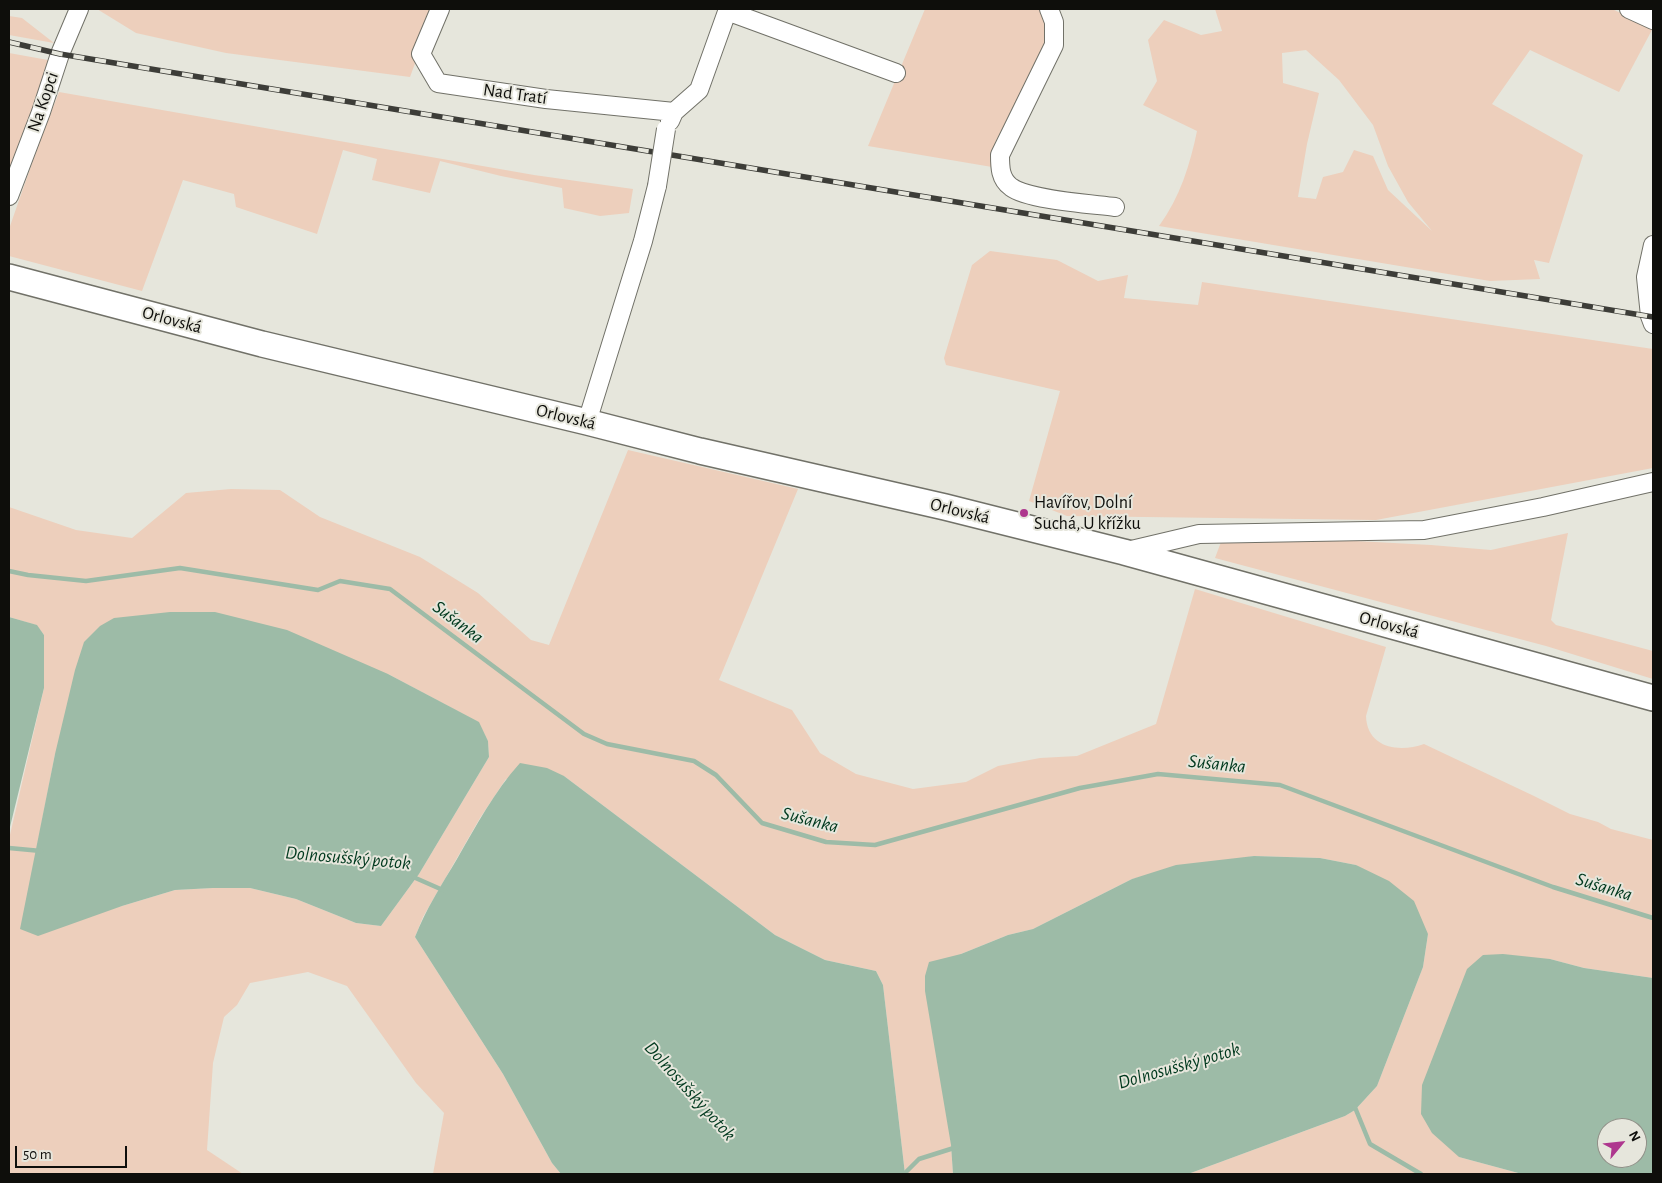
<!DOCTYPE html>
<meta charset="utf-8">
<style>
body{margin:0}
#map{position:relative;width:1662px;height:1183px;overflow:hidden;background:#e6e6dc;font-family:"Alegreya Sans",sans-serif}
canvas{display:block}
.frame{position:absolute;inset:0;border:10px solid #0e0e0b;pointer-events:none}
.north{position:absolute;left:1597px;top:1118px;width:50px;height:50px;box-sizing:border-box;background:#e6e6dc;border:1px solid #909088;border-radius:50%;rotate:62deg;font-size:14px;font-weight:700;line-height:20px;text-align:center;color:#0e0e0b}
.north::after{content:'';display:block;margin:auto;width:18px;height:22px;background:#ae378e;clip-path:polygon(50% 0,100% 100%,50% 72%,0 100%)}
.scale{position:absolute;left:15px;top:1146px;width:112px;height:22px;box-sizing:border-box;border:2px solid #0e0e0b;border-top:0;padding-left:6px;font-size:15px;line-height:18px;white-space:nowrap;color:#0e0e0b;-webkit-text-stroke:4px #e6e6dc;paint-order:stroke}
</style>
<div id="map">
<canvas width="1662" height="1183"></canvas>
<div class="frame"></div>
<div class="north">N</div>
<div class="scale">50 m</div>
</div>
<script>
const context = document.querySelector('canvas').getContext('2d');
context.lineJoin = 'round';
function fillPath(path, color) { context.fillStyle = color; context.fill(path, 'evenodd'); }
function strokePath(path, color, width, dash) { context.strokeStyle = color; context.lineWidth = width; context.lineCap = dash ? 'butt' : 'round'; context.setLineDash(dash || []); context.stroke(path); }
function label(font, color, halo, rows, align = 'center') {
  context.font = font + ' "Alegreya Sans",sans-serif'; context.lineWidth = 4; context.setLineDash([]); context.textBaseline = 'middle'; context.strokeStyle = halo; context.fillStyle = color; for (const [text, x, y, turn = 0] of rows) {
    context.save(); context.translate(x, y); context.rotate((+turn || 0) * Math.PI / 180); context.textAlign = isNaN(turn) ? turn : align; if (halo) context.strokeText(text, 0, 0); context.fillText(text, 0, 0); context.restore();
  }
}
const green = new Path2D(`
 M 97,9 L 435,9 L 410,77 L 226,53 L 136,33 Z
 M 925,9 L 1045,9 L 1048,49 L 995,142 L 992,167 L 868,146 Z
 M 1215,9 L 1612,9 L 1653,28 L 1619,92 L 1530,50 L 1492,104 L 1583,155 L 1549,263 L 1534,260 L 1540,279 L 1490,281 L 1159,226 C 1180,197 1190,165 1197,131 L 1143,105 L 1157,81 L 1148,40 L 1164,20 L 1201,35 L 1222,31 ZM 1306,50 L 1339,80 L 1373,125 L 1388,166 L 1408,202 L 1432,231 L 1388,190 L 1373,156 L 1354,150 L 1343,172 L 1323,177 L 1316,199 L 1298,197 L 1307,144 L 1319,93 L 1283,83 L 1282,53 Z
 M 9,16 L 22,18 L 54,43 L 9,35 Z
 M 9,53 L 48,60 L 41,89 L 9,177 Z
 M 59,92 L 534,175 L 633,189 L 629,213 L 600,216 L 564,208 L 562,188 L 501,176 L 440,161 L 430,193 L 372,180 L 377,159 L 343,150 L 317,234 L 236,207 L 234,194 L 183,180 L 142,291 L 9,256 L 9,229 L 39,143 Z
 M 990,251 L 1057,260 L 1098,281 L 1128,275 L 1124,298 L 1198,305 L 1202,282 L 1653,349 L 1653,468 L 1376,520 L 1067,516 L 1029,501 L 1060,391 L 946,365 L 944,358 L 972,265 Z
 M 628,450 L 798,489 L 719,680 L 792,710 L 820,753 L 856,774 L 913,789 L 966,782 L 998,766 L 1040,758 L 1077,756 L 1156,724 L 1195,589 L 1386,647 L 1366,716 C 1367,748 1399,753 1424,744 L 1534,796 L 1570,814 L 1598,822 L 1611,829 L 1653,840 L 1653,978 L 1584,968 L 1550,959 L 1459,1157 L 1522,1174 L 1188,1174 L 1345,1116 L 1355,1110 L 1377,1086 L 1423,967 L 1428,934 L 1356,865 L 1320,858 L 1254,856 L 1132,879 L 1033,929 L 1008,935 L 961,954 L 951,1145 L 953,1174 L 905,1174 L 883,985 L 876,971 L 825,960 L 775,935 L 564,776 L 506,779 L 480,818 L 423,917 L 415,937 L 503,1074 L 552,1163 L 561,1174 L 433,1174 L 444,1113 L 416,1083 L 347,986 L 308,972 L 250,983 L 237,1005 L 224,1017 L 213,1063 L 207,1150 L 243,1174 L 9,1174 L 9,839 L 44,688 L 44,635 L 36,625 L 9,617 L 9,507 L 76,530 L 132,538 L 186,493 L 231,489 L 280,490 L 320,517 L 420,557 L 478,593 L 531,640 L 549,645 ZM 388,674 L 478,722 L 488,741 L 489,757 L 419,874 L 381,926 L 356,923 L 296,899 L 250,888 L 213,888 L 175,890 L 122,906 L 21,929 L 55,754 Z
 M 1568,533 L 1551,620 L 1556,625 L 1653,651 L 1653,679 L 1546,646 L 1215,558 L 1224,534 L 1431,545 L 1491,550 Z`);
const water = new Path2D(`
 M 170,612 L 215,612 L 287,630 L 388,674 L 479,722 L 488,741 L 489,757 L 419,874 L 381,926 L 356,923 L 296,899 L 250,888 L 213,888 L 175,890 L 122,906 L 38,936 L 20,929 L 55,754 L 75,670 L 84,642 L 100,626 L 114,618 Z
 M 9,617 L 37,625 L 44,635 L 44,688 L 9,831 Z
 M 520,763 L 547,768 L 564,776 L 775,935 L 825,960 L 876,971 L 883,985 L 905,1174 L 561,1174 L 552,1163 L 503,1074 L 415,937 C 426,909 442,884 457,859 C 476,826 494,792 520,763 Z
 M 1254,856 L 1320,858 L 1356,865 L 1389,881 L 1414,901 L 1428,934 L 1423,967 L 1377,1086 L 1355,1110 L 1345,1116 L 1188,1174 L 953,1174 L 951,1145 L 925,991 L 925,976 L 929,962 L 961,954 L 1008,935 L 1033,929 L 1132,879 L 1176,865 Z
 M 1503,954 L 1550,959 L 1584,968 L 1653,978 L 1653,1174 L 1522,1174 L 1459,1157 L 1432,1133 L 1421,1114 L 1422,1085 L 1467,969 L 1483,955 ZM 1607,1128 L 1637,1128 L 1637,1158 L 1607,1158 Z`);
const stream = new Path2D(`
 M 9,571 L 28,575 L 86,581 L 180,568 L 318,590 L 340,581 L 390,589 L 584,734 L 607,744 L 694,761 L 716,775 L 762,823 L 826,842 L 875,845 L 1080,788 L 1158,774 L 1280,785 L 1553,887 L 1653,918
 M 9,848 L 41,851
 M 411,876 L 445,891
 M 1354,1105 L 1370,1144 L 1421,1174
 M 904,1174 L 919,1159 L 957,1147`);
const street = new Path2D(`
 M 440,9 L 421,54 L 438,83 L 546,99 L 674,112
 M 1049,9 L 1054,22 L 1054,45 L 1000,155 C 1000,167 1000,179 1011,187 C 1028,200 1092,204 1115,207
 M 1629,9 L 1653,20
 M 727,11 L 896,73
 M 670,121 L 674,112 L 699,90 L 728,9
 M 9,196 L 41,112 L 60,54 L 79,9
 M 1653,245 L 1646,277 L 1650,316 L 1653,324
 M 587,422 L 643,241 L 657,186
 M 1127,551 L 1199,534 L 1424,530 L 1543,507 L 1653,482`);
const secondary = new Path2D(`
 M 9,277 L 262,344 L 587,422 L 700,451 L 945,507 L 1124,552 L 1653,698`);
const rail = new Path2D(`
 M 9,42 L 60,54 L 1653,317`);
const streetBridge = new Path2D(`
 M 657,186 L 666,129`);
const markers = [
 [1024,513,5,"#ae378e"]
];
const streetNames = [
 ["Nad Tratí",515,94,8],
 ["Na Kopci",43,102,-71],
 ["Orlovská",172,320,15],
 ["Orlovská",566,417,14],
 ["Orlovská",960,511,14],
 ["Orlovská",1389,625,15]
];
const poiNames = [
 ["Havířov, Dolní",1034,503],
 ["Suchá, U křížku",1034,524]
];
const waterNames = [
 ["Sušanka",458,622,37],
 ["Sušanka",1217,764,6],
 ["Sušanka",810,820,14],
 ["Dolnosušský potok",348,858,5],
 ["Sušanka",1604,887,17],
 ["Dolnosušský potok",1179,1066,-16],
 ["Dolnosušský potok",690,1091,48]
];
fillPath(green, '#edcfbc');
fillPath(water, '#9dbba7');
strokePath(stream, '#9dbba7', 4.5);
strokePath(street, '#717168', 20);
strokePath(secondary, '#717168', 28);
strokePath(street, '#fff', 18);
strokePath(secondary, '#fff', 25);
strokePath(rail, '#3d3d38', 5.5);
strokePath(rail, '#e6e6dc', 4, [11]);
strokePath(streetBridge, '#717168', 20, []);
strokePath(streetBridge, '#fff', 18);
for (const [x, y, r, color] of markers) { const dot = new Path2D(); dot.arc(x, y, r, 0, 2 * Math.PI); context.fillStyle = color; context.fill(dot); strokePath(dot, '#e6e6dc', 2); }
label('18px', '#0e0e0b', '#e6e6dc', streetNames);
label('18px', '#0e0e0b', '#e6e6dc', poiNames, 'left');
label('italic 19px', '#00391e', '#e6e6dc', waterNames);
</script>
